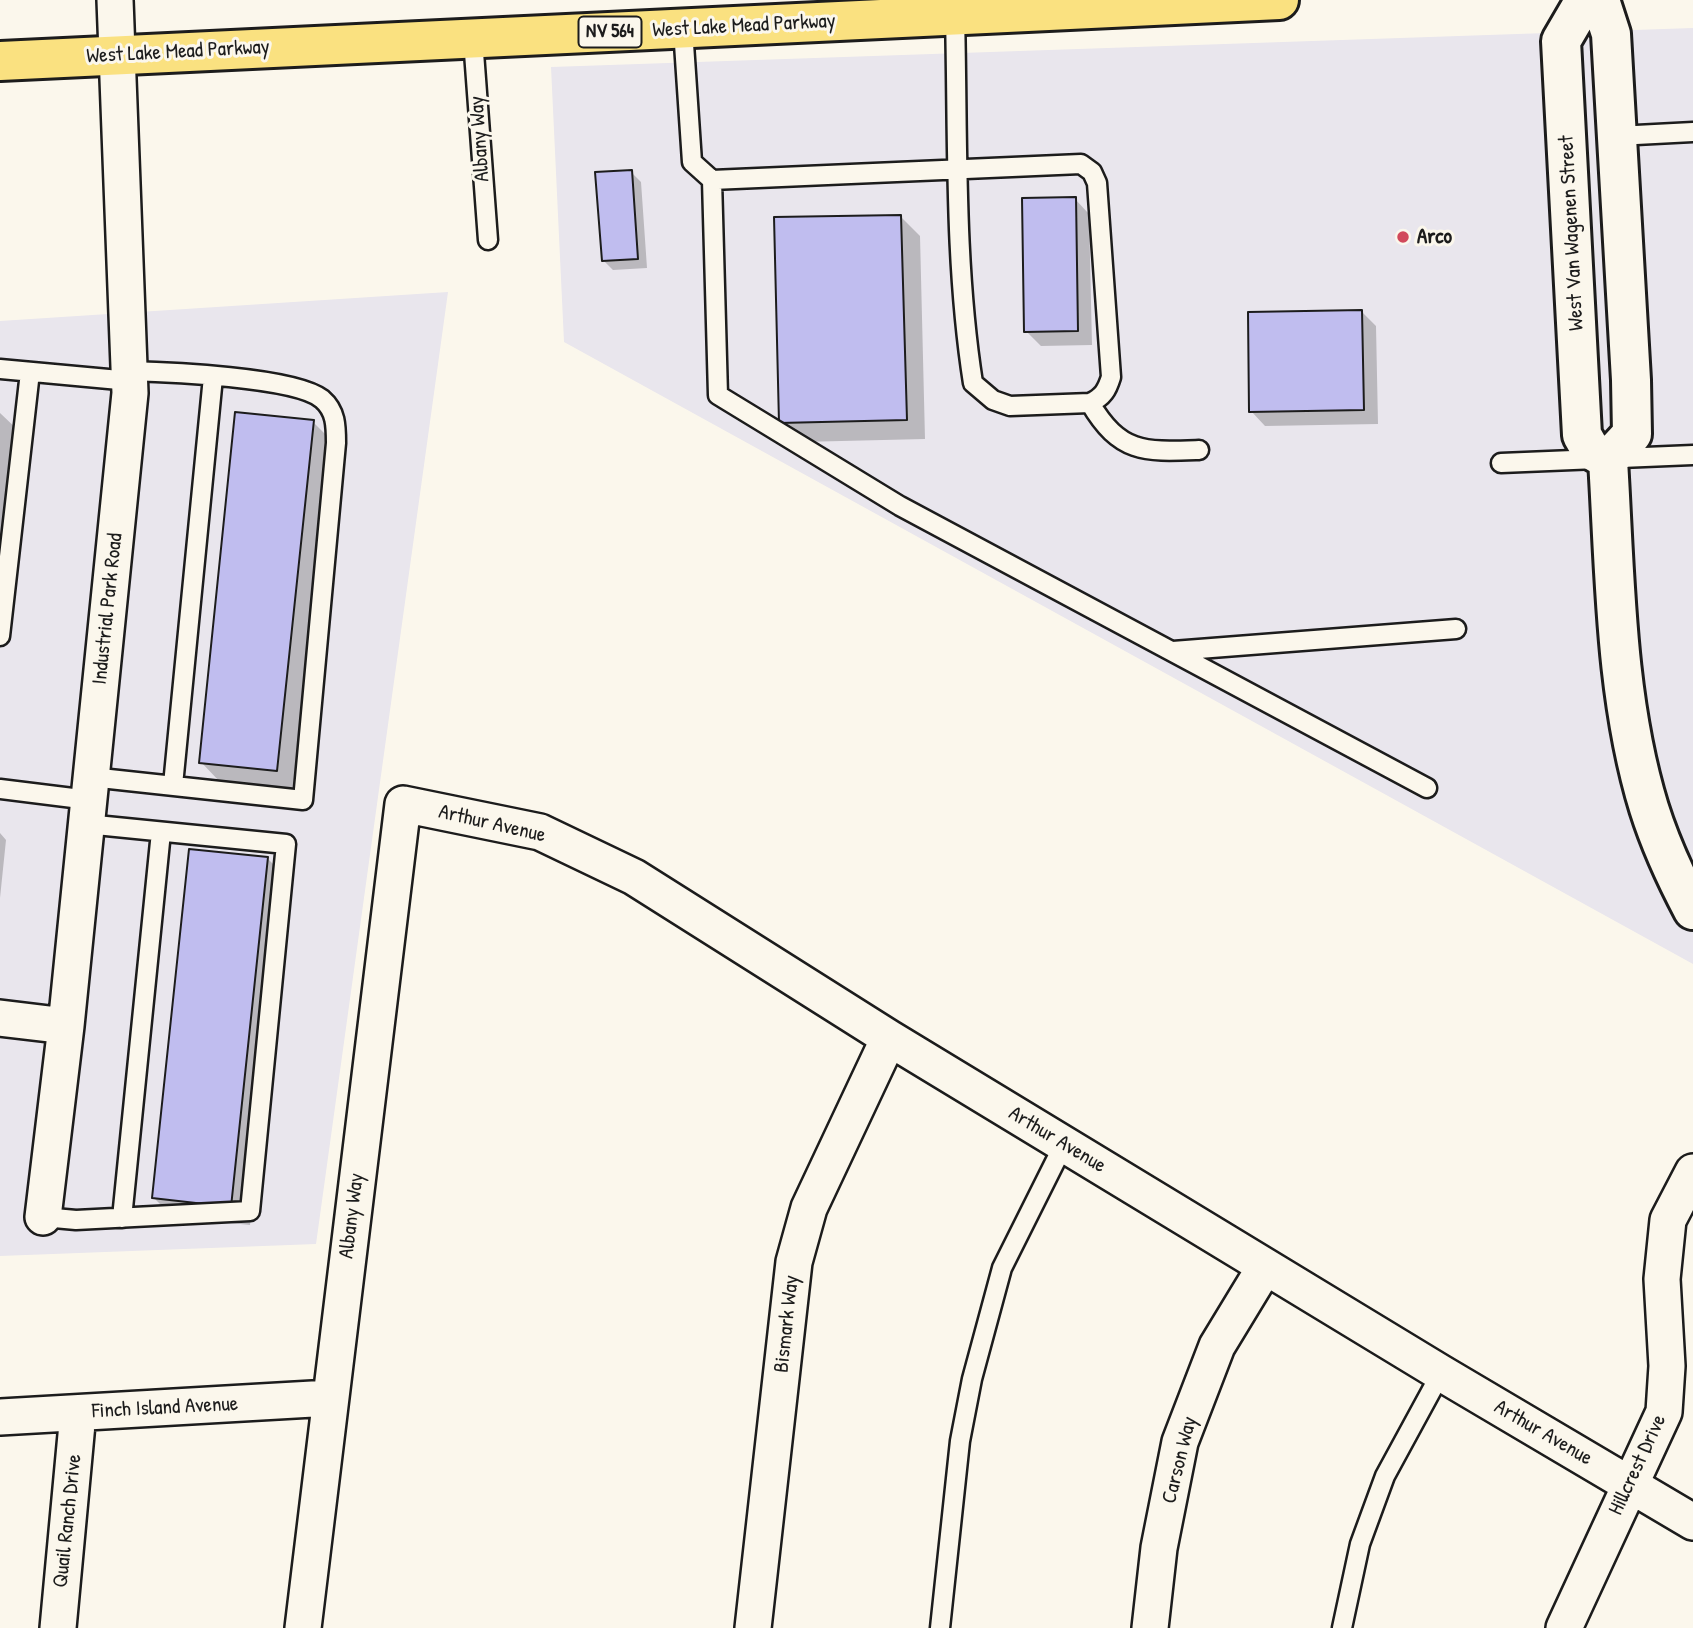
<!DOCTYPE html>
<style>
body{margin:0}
canvas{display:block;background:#fbf7ec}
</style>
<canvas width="1693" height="1628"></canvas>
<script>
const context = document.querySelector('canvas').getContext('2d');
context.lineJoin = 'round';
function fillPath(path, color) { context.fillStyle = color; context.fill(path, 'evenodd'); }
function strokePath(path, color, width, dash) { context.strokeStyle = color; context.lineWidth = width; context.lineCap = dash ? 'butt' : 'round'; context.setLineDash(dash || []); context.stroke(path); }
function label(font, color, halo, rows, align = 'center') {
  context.font = font + ' "Patrick Hand",sans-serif'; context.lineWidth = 6; context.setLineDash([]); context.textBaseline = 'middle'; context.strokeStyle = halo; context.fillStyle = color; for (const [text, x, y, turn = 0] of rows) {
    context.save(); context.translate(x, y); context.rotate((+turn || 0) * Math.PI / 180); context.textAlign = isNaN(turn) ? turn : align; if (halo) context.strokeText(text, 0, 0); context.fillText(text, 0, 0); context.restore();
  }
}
const built = new Path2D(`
 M 1693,28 L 1693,964 L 564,342 L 551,67 Z
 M 448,292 L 316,1244 L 0,1256 L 0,321 Z`);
const shadow = new Path2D(`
 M 631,172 L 641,182 L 647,268 L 613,270 L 603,260 Z
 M 1075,199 L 1089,214 L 1092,345 L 1041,346 L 1026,331 Z
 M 900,216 L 920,236 L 925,439 L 800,442 L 781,423 Z
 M 1361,311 L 1376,326 L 1378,424 L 1265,426 L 1251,411 Z
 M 0,413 L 20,432 L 0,632 Z
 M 313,422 L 332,441 L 296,790 L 220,782 L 201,762 Z
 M 0,833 L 6,840 L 0,898 Z
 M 268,859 L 287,878 L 250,1225 L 173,1217 L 154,1198 Z`);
const building = new Path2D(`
 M 632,170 L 638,259 L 602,261 L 595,172 Z
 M 1076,197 L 1078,331 L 1024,332 L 1022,198 Z
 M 901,215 L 907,420 L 779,423 L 774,217 Z
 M 1362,310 L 1364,410 L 1249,412 L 1248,312 Z
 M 235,412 L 314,420 L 277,771 L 199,763 Z
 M 189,849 L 268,857 L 231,1207 L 152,1198 Z`);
const service = new Path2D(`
 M 955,16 C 958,138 954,262 973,383 L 993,400 L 1010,406 L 1090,403 C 1103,397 1107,390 1111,377 L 1097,183 L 1092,172 L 1081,164 L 712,180 L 718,395 L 900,506 L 1427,788
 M 683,29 L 692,162 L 712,180
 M 473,39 L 488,240
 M 1617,136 L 1693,132
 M 0,369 L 130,381
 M 1090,403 C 1120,454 1145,452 1199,450
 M 1501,463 L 1693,455
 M 0,636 L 30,372
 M 1173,651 L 1456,629
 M 91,777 L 303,800 L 336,443 C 336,426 336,411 322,399 C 295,377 167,372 129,371
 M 173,785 L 213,377
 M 0,789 L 89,800
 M 43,1217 L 76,1220 L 250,1211 L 286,844 L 86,824
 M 122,1218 L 161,832
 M 940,1628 L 960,1441 L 972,1379 L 1002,1268 L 1064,1144
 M 1342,1628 L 1360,1544 L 1385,1476 L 1441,1373`);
const minor = new Path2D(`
 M 0,1018 L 66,1026
 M 43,1217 L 66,1026 L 130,393 L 115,0
 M 0,1417 L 330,1398
 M 58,1628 L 78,1413
 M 303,1628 L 403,804 L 540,832 L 634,877 L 889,1038 L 1441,1373 L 1693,1522
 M 753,1628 L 794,1262 L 809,1208 L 889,1038
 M 1150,1628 L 1159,1548 L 1180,1442 L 1217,1346 L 1265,1267
 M 1564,1628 L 1664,1412 L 1667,1366 L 1662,1279 L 1668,1220 L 1693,1172`);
const secondary = new Path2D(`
 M 1585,0 L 1561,41 L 1582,435 L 1590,449 L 1608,460
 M 1600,0 L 1611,34 L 1631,380 L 1632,434 L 1608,460 C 1615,574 1615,698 1649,808 C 1660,843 1676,878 1693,910`);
const primary = new Path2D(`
 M 0,61 L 1279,0`);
const markers = [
 [1403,237,7,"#d1495b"]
];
const shields = [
 [610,32,63]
];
const shieldNames = [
 ["NV 564",610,32]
];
const streetNames = [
 ["West Lake Mead Parkway",744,26,-3],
 ["West Lake Mead Parkway",178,52,-3],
 ["Albany Way",480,139,-94],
 ["West Van Wagenen Street",1572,233,-93],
 ["Industrial Park Road",108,609,-84],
 ["Arthur Avenue",492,824,13],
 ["Arthur Avenue",1057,1140,31],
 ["Albany Way",352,1216,-83],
 ["Bismark Way",787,1324,-84],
 ["Finch Island Avenue",165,1408,-3],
 ["Arthur Avenue",1543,1433,30],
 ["Carson Way",1180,1460,-76],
 ["Hillcrest Drive",1638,1465,-65],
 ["Quail Ranch Drive",68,1521,-84]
];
const poiNames = [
 ["Arco",1417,237]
];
fillPath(built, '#e9e6ed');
fillPath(shadow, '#0003');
fillPath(building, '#c0bdef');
strokePath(building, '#1c1c1c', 2);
strokePath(service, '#1c1c1c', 23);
strokePath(minor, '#1c1c1c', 40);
strokePath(secondary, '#1c1c1c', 44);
strokePath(primary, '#1c1c1c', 44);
strokePath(service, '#fbf7ec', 18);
strokePath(minor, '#fbf7ec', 35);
strokePath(secondary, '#fbf7ec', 38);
strokePath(primary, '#fae180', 38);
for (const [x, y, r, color] of markers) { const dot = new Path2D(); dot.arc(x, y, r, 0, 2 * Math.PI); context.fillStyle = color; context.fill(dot); strokePath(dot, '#fbf7ec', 2.5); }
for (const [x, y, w] of shields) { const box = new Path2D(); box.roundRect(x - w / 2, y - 15.5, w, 31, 5); context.fillStyle = '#fbf7ec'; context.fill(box); strokePath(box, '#1c1c1c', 2); }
label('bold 19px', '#1c1c1c', null, shieldNames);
label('21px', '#1c1c1c', '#fbf7ec', streetNames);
label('bold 21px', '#1c1c1c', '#fbf7ec', poiNames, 'left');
</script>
